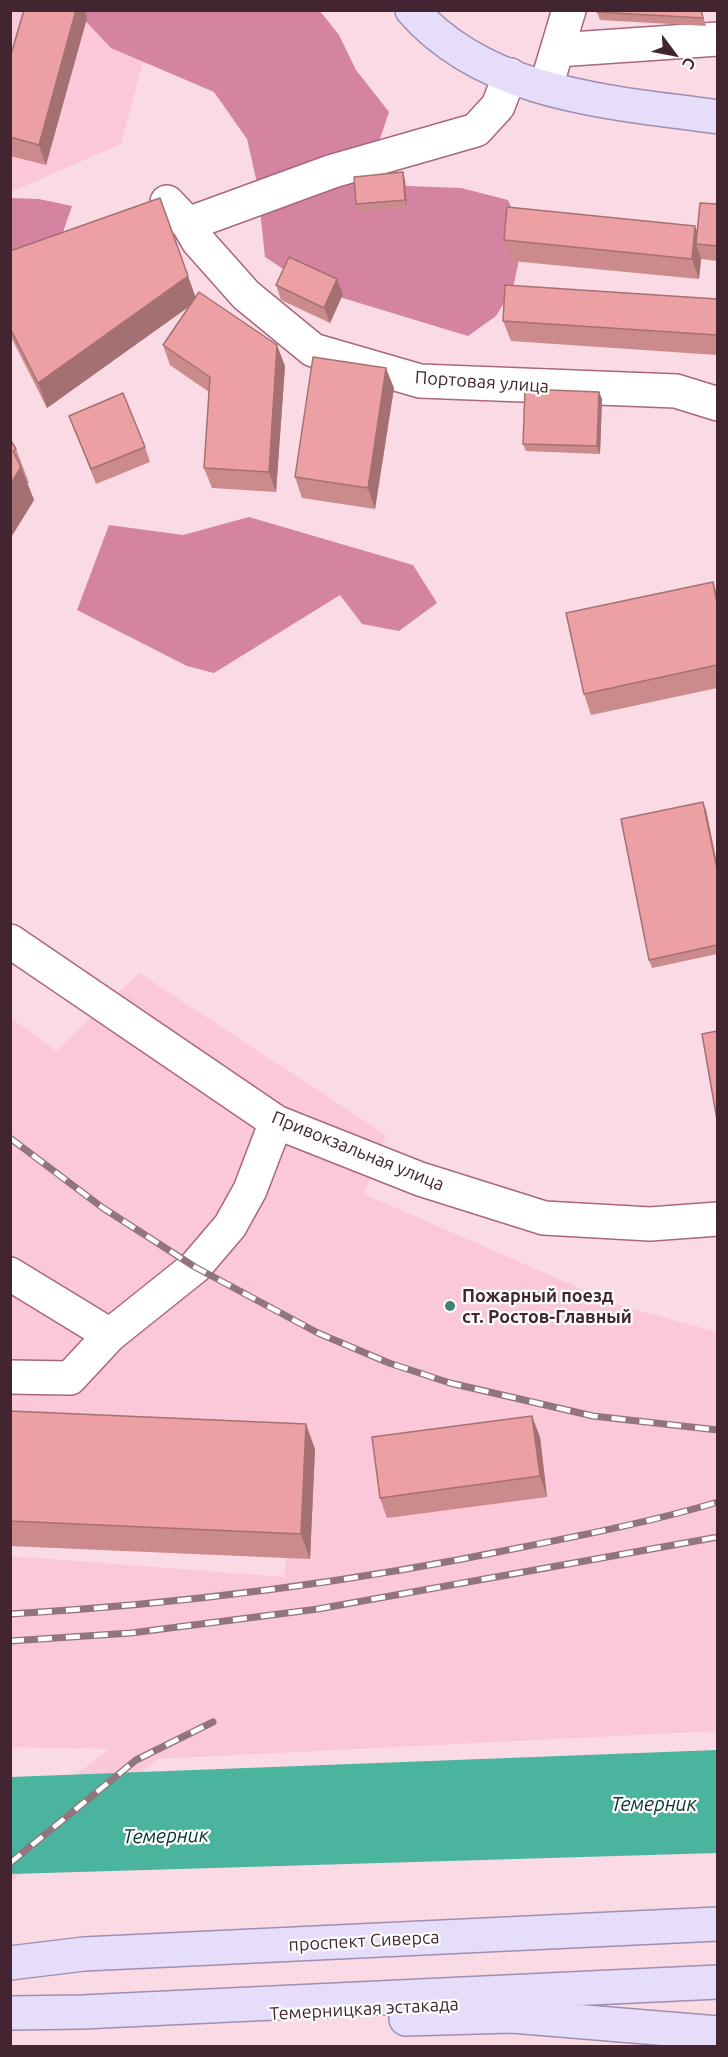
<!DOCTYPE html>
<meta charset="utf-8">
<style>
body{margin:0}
#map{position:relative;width:728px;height:2057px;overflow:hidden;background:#fadbe5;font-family:Ubuntu,sans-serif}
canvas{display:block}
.frame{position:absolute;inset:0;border:12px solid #422530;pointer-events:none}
.north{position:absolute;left:644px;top:24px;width:60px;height:60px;-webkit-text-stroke:4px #fff;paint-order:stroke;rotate:122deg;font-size:16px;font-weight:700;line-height:24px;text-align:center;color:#422530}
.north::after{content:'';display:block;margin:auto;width:21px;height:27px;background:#422530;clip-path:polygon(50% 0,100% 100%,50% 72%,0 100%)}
</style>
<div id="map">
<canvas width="728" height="2057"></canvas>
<div class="frame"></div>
<div class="north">С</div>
</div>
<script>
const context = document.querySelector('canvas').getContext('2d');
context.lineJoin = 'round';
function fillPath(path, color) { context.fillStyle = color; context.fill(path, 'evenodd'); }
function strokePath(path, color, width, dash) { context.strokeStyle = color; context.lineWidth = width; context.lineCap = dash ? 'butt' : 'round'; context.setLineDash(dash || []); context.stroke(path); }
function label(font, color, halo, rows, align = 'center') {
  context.font = font + ' Ubuntu,sans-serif'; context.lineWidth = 4.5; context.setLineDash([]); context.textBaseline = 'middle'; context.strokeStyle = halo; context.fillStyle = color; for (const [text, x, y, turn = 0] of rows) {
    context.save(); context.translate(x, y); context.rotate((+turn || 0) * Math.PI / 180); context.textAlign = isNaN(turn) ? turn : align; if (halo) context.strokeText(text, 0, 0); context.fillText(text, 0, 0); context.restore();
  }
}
const built = new Path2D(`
 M 11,11 L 157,11 L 121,144 L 11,192 Z
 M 139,973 L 386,1135 L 364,1194 L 618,1305 L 717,1332 L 717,1731 L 158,1759 L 11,1882 L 11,1823 L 110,1749 L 11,1747 L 11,1556 L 284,1577 L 286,1558 L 11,1546 L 11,1018 L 56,1051 Z`);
const forest = new Path2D(`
 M 76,11 L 320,11 L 339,35 L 356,70 L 389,112 L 380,139 L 360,179 L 408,186 L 461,188 L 508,200 L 524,236 L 513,288 L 496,316 L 468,336 L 313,289 L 265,257 L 257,183 L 247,139 L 214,92 L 111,48 Z
 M 11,198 L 39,199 L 72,206 L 62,235 L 11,257 Z
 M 249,517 L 413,565 L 437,603 L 399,631 L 362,624 L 340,595 L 214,673 L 187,666 L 77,610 L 109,525 L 183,535 Z`);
const water = new Path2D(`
 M 717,1750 L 717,1853 L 11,1874 L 11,1777 Z`);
const minor = new Path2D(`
 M 557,50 L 718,39
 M 551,70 L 569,10
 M 167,202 L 188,224 L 198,241 L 246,295 L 313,350 L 420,381 L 676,391 L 718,404
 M 188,224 L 333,171 L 476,130 L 498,106 L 510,75
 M 10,941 L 276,1122 L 420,1179 L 544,1218 L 650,1224 L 718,1219
 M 10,1274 L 110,1335
 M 10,1377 L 70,1378 L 110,1335 L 195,1267 L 230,1226 L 250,1190 L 276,1122`);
const major = new Path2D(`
 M 412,10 C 487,96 612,102 718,117
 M 10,1963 L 84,1954 L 718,1924
 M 10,2013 L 82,2012 L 718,1982
 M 406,2019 L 512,2016 L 718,2033`);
const rail = new Path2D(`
 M 10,1138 L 103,1208 L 195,1267 L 318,1333 L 389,1363 L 450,1383 L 593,1416 L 718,1430
 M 10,1614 C 183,1604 354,1582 523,1547 C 588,1534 654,1521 718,1502
 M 10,1641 L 131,1633 L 318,1609 L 718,1537
 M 10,1863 L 136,1760 L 213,1722`);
const wall = new Path2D(`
 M 701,10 L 706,26 L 600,20 L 597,12 Z
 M 87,18 L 46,165 L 10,156 L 10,58 Z
 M 405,180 L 407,207 L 359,212 L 356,204 Z
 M 717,204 L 717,261 L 701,259 L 699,279 L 512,261 L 504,240 L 697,232 Z
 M 10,251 L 195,297 L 285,366 L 276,492 L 212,488 L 204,468 L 209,392 L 170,365 L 163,345 L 189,306 L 47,408 L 10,335 Z
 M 276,285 L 343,294 L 330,323 L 281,300 Z
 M 717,299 L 717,355 L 511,341 L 503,321 Z
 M 394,388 L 375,509 L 302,498 L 295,477 Z
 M 599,392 L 602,399 L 600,454 L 526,451 L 523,444 Z
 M 69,416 L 145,447 L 150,462 L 96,484 Z
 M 10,439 L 16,449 L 29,483 L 27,483 L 34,500 L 10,539 Z
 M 717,594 L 717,688 L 591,715 L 584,694 Z
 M 706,810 L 717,864 L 717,954 L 652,968 L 649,960 Z
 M 10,1411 L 315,1449 L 310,1559 L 10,1546 Z
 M 540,1437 L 547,1497 L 387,1518 L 380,1498 Z`);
const shadedWall = new Path2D(`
 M 76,10 L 85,10 L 87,18 L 46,165 L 39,145 Z
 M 403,172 L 405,180 L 407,207 L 405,200 Z
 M 160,198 L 197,301 L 47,408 L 38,383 Z
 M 695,226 L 702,245 L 696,244 L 701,259 L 699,279 L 692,259 Z
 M 337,279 L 343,294 L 330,323 L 324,308 Z
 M 277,345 L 285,366 L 276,492 L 269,472 Z
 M 386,368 L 394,388 L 375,509 L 368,488 Z
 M 599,392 L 602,399 L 600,454 L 597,446 Z
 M 21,467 L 34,500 L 10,539 L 10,485 Z
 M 713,582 L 717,594 L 717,603 Z
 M 703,802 L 706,810 L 717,864 L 717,869 Z
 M 532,1416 L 540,1437 L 547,1497 L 540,1476 Z
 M 306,1424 L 315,1449 L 310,1559 L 301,1534 Z`);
const building = new Path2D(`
 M 24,10 L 76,10 L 39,145 L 10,137 L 10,58 Z
 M 597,10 L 701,10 L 703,18 L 597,12 Z
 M 403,172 L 405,200 L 356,204 L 354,177 Z
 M 160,198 L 188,276 L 38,383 L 10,328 L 10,251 Z
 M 700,203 L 717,204 L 717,246 L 696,244 Z
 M 507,207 L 695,226 L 692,259 L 504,240 Z
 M 289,257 L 337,279 L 324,308 L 276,285 Z
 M 505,285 L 717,299 L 717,335 L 503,321 Z
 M 199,292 L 277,345 L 269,472 L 204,468 L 210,377 L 163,345 Z
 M 313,357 L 386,368 L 368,488 L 295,477 Z
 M 525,389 L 599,392 L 597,446 L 523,444 Z
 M 123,393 L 145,447 L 91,469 L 69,416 Z
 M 10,439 L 16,449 L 13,451 L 21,467 L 10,485 Z
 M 713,582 L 717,603 L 717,665 L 584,694 L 566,613 Z
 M 703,802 L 717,869 L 717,945 L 649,960 L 621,819 Z
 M 717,1031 L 717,1120 L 702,1034 Z
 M 10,1411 L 306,1424 L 301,1534 L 10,1521 Z
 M 532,1416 L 540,1476 L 380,1498 L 372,1437 Z`);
const markers = [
 [450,1306,6,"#3f8172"]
];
const streetNames = [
 ["Портовая улица",482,382,4],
 ["Привокзальная улица",358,1151,22],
 ["проспект Сиверса",364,1941,-3],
 ["Темерницкая эстакада",364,2009,-3]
];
const poiNames = [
 ["Пожарный поезд",462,1296],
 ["ст. Ростов-Главный",462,1317]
];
const waterNames = [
 ["Темерник",654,1804],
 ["Темерник",166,1836,-1]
];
fillPath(built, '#fac8d9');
fillPath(forest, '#d484a1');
fillPath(water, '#4ab49e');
strokePath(minor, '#a9667e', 36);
strokePath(major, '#a08eb1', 36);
strokePath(minor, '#fff', 33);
strokePath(major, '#e5ddfa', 33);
strokePath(rail, '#92747e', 7);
strokePath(rail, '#fff', 4.5, [14]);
fillPath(wall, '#cb8a8c');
fillPath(shadedWall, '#a57072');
fillPath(building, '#eca0a3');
strokePath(building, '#a57072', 1.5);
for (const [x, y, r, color] of markers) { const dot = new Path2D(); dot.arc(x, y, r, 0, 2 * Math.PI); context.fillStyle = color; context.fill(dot); strokePath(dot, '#fff', 2); }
label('18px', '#422530', '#fff', streetNames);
label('bold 18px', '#422530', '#fff', poiNames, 'left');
label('italic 20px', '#02352b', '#fff', waterNames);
</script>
